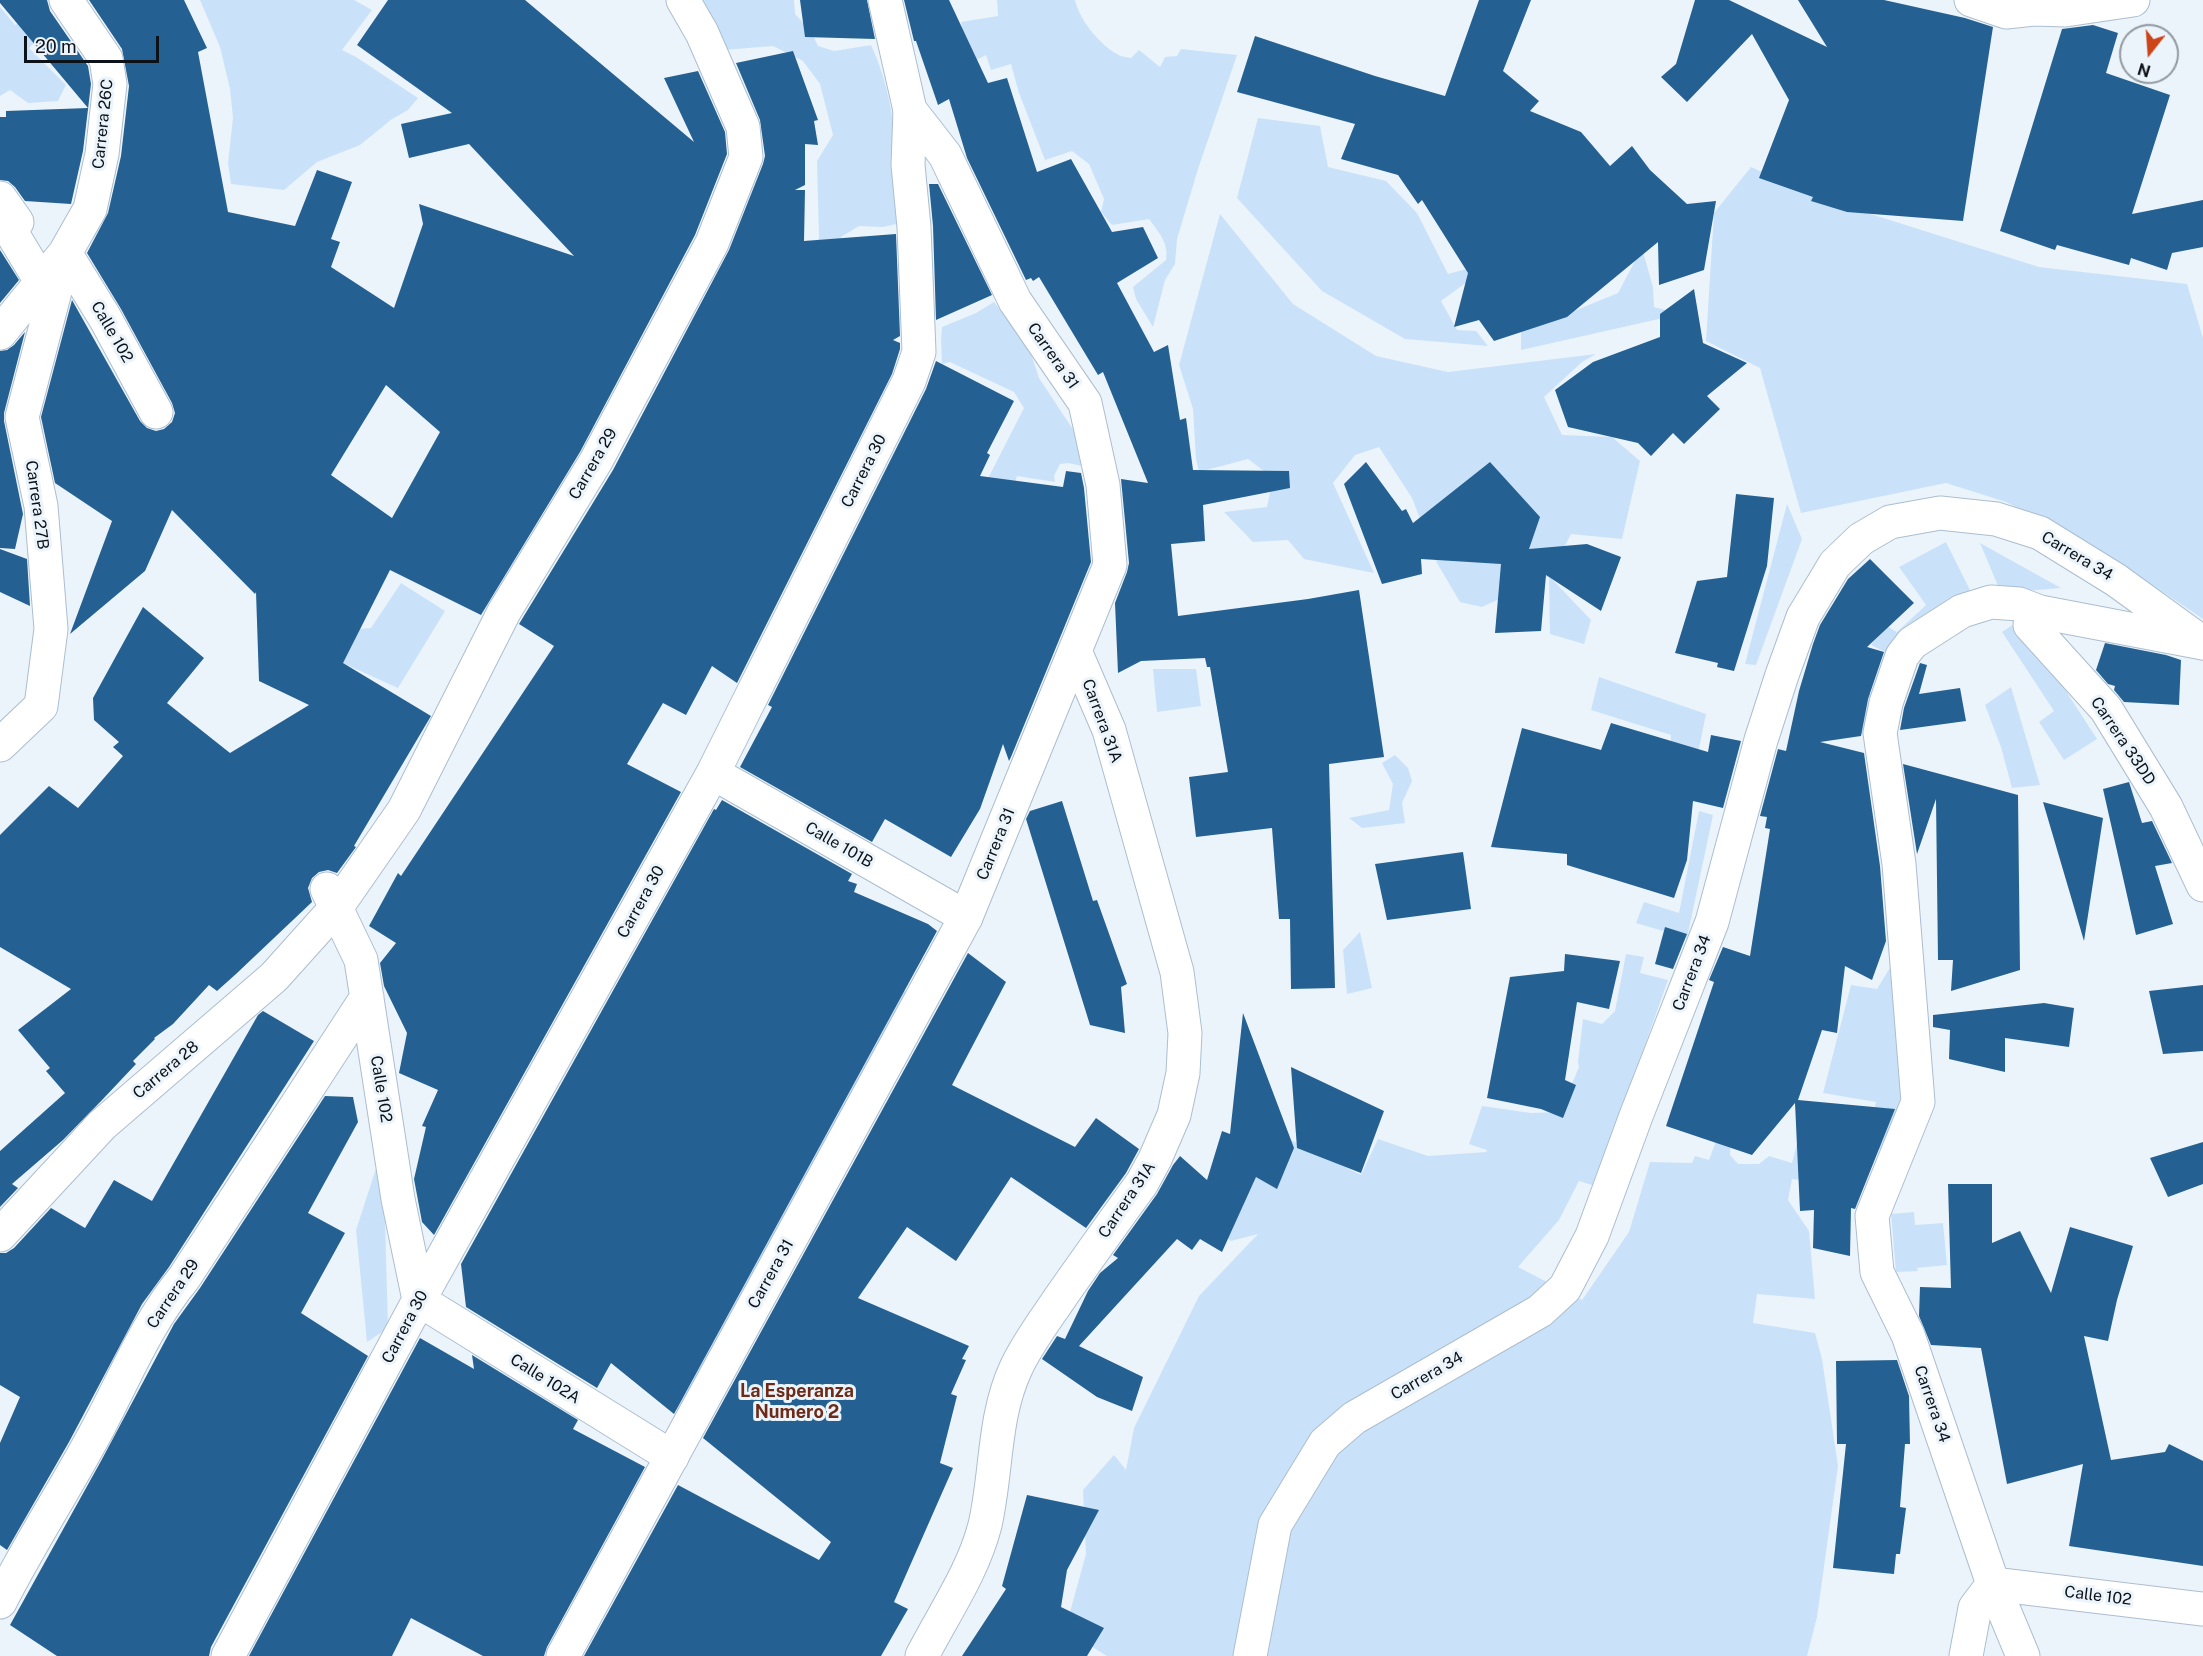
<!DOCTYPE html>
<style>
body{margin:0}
#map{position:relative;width:2203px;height:1656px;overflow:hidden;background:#ecf4fb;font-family:"Public Sans",sans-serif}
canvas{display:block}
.north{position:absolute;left:2119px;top:24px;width:60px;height:60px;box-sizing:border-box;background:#ecf4fb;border:2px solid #929aa0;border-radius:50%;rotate:197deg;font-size:16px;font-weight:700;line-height:24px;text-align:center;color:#0c1218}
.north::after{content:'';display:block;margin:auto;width:21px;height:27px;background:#cc4417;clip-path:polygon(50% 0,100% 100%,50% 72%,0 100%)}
.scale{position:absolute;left:24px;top:36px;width:135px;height:27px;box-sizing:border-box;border:3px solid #0c1218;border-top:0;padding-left:8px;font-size:18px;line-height:21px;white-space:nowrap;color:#0c1218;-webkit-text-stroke:4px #ecf4fb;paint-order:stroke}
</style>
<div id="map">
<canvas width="2203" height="1656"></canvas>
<div class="north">N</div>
<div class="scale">20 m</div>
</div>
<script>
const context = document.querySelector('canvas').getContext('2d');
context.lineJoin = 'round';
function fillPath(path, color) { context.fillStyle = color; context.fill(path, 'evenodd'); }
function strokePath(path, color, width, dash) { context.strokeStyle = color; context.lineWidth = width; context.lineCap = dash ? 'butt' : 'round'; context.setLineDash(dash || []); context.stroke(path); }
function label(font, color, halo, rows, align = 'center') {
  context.font = font + ' "Public Sans",sans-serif'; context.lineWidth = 6; context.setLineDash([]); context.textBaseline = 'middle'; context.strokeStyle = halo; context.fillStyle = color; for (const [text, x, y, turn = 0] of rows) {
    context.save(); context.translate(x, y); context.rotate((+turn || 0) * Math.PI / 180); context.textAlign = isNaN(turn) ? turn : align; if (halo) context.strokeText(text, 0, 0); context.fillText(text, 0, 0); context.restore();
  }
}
const green = new Path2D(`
 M 200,0 L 354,0 L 372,10 L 342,50 L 356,57 L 418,98 L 408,110 L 392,119 L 360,145 L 317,162 L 284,190 L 231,184 L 228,163 L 233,118 L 230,89 L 220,47 Z
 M 692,0 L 794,0 L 795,14 L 811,31 L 818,46 L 834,51 L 871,45 C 897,101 898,163 901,223 L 883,227 L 859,226 L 841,237 L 847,269 L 805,296 L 819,237 L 817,161 L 833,135 L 820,84 L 803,61 L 773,46 L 724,50 Z
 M 997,0 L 1075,0 C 1079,19 1099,44 1117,54 C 1121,57 1127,57 1131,58 L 1139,50 L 1160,67 L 1165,57 L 1177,56 L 1181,49 L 1237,55 L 1198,169 L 1177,239 L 1175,264 L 1165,280 L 1153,327 L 1136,299 L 1133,287 L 1166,260 C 1169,243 1159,233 1149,219 L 1112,225 L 1101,212 L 1104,199 L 1089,164 L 1072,151 L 1045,160 L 1019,93 L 1011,64 L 991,70 L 986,55 L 969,64 L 961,22 L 998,16 Z
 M 0,7 L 15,25 L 29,19 L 48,29 L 29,48 L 66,85 L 58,101 L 28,103 L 10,90 L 0,96 Z
 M 1258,118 L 1320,126 L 1328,167 L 1386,181 L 1417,213 L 1448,274 L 1489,263 L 1475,276 L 1441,301 L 1457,330 L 1476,331 L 1488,346 L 1405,339 L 1322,291 L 1237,198 Z
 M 1751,167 L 1823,199 L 2039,267 L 2187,284 L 2203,338 L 2203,619 L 2105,553 L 2006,502 L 1946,483 L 1801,513 L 1760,368 L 1706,341 L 1714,213 Z
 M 1220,214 L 1293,304 L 1376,356 L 1448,372 L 1596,354 L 1582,362 L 1544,397 L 1562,435 L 1612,437 L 1640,461 L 1622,539 L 1571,534 L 1549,576 L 1591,620 L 1584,644 L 1550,634 L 1549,576 L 1482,607 L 1460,602 L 1437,563 L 1412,498 L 1379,447 L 1355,455 L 1333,483 L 1374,573 L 1304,559 L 1288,540 L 1253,542 L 1224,512 L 1267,507 L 1273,478 L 1248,459 L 1199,472 L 1196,459 L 1193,409 L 1179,365 Z
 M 1642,248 L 1653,287 L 1654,307 L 1681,314 L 1521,350 L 1521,319 L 1535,327 L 1618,293 Z
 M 994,302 L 1027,342 L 1039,378 L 1080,440 L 1087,467 L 1068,463 L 1060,464 L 1054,476 L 1055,482 L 1017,476 L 1010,500 L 981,492 L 1024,408 L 1014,392 L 950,362 L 942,364 L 941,340 L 942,327 L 976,313 Z
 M 1787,504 L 1802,539 L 1756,665 L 1745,664 Z
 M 1946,542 L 1973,596 L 1915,633 L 1873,736 L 1834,730 L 1838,685 L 1872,694 L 1889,654 L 1871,645 L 1885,625 L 1897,632 L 1926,605 L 1899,567 Z
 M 1980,543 L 2061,588 L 2001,593 Z
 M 401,583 L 445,611 L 398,688 L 336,660 L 358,629 L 371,628 Z
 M 2020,620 L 2097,739 L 2064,760 L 2039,722 L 2054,711 L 2002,632 Z
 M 1153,669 L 1196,669 L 1201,706 L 1157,712 Z
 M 1599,677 L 1706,714 L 1690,793 L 1669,786 L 1671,735 L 1591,710 Z
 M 2011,687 L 2040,785 L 2012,788 L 2001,747 L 1985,705 Z
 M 1395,755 L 1408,768 L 1412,781 L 1402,803 L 1405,823 L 1362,828 L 1349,818 L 1389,810 L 1393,784 L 1382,763 Z
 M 1699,811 L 1713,815 L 1687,938 L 1636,923 L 1644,902 L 1679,913 Z
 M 1360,932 L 1372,988 L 1347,994 L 1343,950 Z
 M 1626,954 L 1644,957 L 1640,973 L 1668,980 L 1595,1186 L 1579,1181 L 1559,1220 L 1518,1267 L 1582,1300 L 1629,1232 L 1650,1162 L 1692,1163 L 1695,1156 L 1709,1160 L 1720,1130 L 1731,1138 L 1730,1155 L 1738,1164 L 1759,1164 L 1769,1156 L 1792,1163 L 1797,1143 L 1815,1181 L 1792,1179 L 1788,1200 L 1809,1231 L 1815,1299 L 1757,1294 L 1753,1323 L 1815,1333 L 1822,1359 L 1838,1466 L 1817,1617 L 1807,1656 L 1107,1656 L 1065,1630 L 1086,1554 L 1083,1490 L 1114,1455 L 1126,1470 L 1134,1428 L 1199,1296 L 1258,1234 L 1231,1241 L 1203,1219 L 1281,1135 L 1361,1175 L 1378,1139 L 1428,1156 L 1486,1152 L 1487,1150 L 1469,1144 L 1482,1106 L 1531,1113 L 1560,1112 L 1579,1067 L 1578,1062 L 1583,1019 L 1602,1024 L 1615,1011 Z
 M 1897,956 L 1909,1106 L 1891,1152 L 1864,1146 L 1876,1102 L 1823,1093 L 1851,985 L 1877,989 Z
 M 898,991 L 914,991 L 684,1412 L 674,1409 Z
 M 383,1147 L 388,1328 L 367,1342 L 356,1230 Z
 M 1914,1212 L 1915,1225 L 1943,1223 L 1947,1265 L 1917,1268 L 1918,1271 L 1896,1272 L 1891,1214 Z`);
const building = new Path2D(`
 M 0,0 L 47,0 L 50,11 L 88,66 L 91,84 L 83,151 L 71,204 L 25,201 L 15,187 L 8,181 L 0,180 L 0,117 L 6,117 L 6,111 L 88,108 L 0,3 Z
 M 89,0 L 184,0 L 207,48 L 198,52 L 228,212 L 295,226 L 317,170 L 352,182 L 331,239 L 340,242 L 331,267 L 394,308 L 423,224 L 419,204 L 574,256 L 469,144 L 409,158 L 401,124 L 452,113 L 357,45 L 388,0 L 525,0 L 694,142 L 664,78 L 698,71 L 725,132 L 727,154 L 695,235 L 580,452 L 481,615 L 390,570 L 343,663 L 431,716 L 354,846 L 356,847 L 337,873 L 328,870 L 319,872 L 312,878 L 308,888 L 312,902 L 236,974 L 217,991 L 209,985 L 173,1024 L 154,1038 L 155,1039 L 133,1061 L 136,1064 L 103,1099 L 63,1140 L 12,1184 L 18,1188 L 0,1207 L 0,1151 L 65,1093 L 46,1071 L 50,1068 L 18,1030 L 71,989 L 0,947 L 0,835 L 49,786 L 78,808 L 123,756 L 113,747 L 119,742 L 94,720 L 93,698 L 143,607 L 204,658 L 167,703 L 230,753 L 309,705 L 259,681 L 256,592 L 255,594 L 172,510 L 145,571 L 70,634 L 112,521 L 55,483 L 41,417 L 72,300 L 140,421 L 147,428 L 156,431 L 164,429 L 172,422 L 175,413 L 172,403 L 121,309 L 87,253 L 108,213 L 121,156 L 129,86 L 122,49 ZM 386,385 L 440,432 L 392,518 L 331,475 Z
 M 800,0 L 867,0 L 875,39 L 805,37 Z
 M 904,0 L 949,0 L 988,83 L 1007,78 L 1037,172 L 1071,159 L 1112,232 L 1143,227 L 1158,258 L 1117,283 L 1154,352 L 1168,345 L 1180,420 L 1186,418 L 1193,470 L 1289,471 L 1290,488 L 1203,505 L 1205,541 L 1171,544 L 1178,616 L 1308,599 L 1359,590 L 1384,757 L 1329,764 L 1335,988 L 1291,989 L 1290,919 L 1279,919 L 1272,828 L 1196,837 L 1189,777 L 1228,772 L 1210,667 L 1207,667 L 1205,658 L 1141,661 L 1118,673 L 1115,603 L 1127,572 L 1129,563 L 1121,479 L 1148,483 L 1103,372 L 1098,375 L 1039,277 L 1033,281 L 1031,278 L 1026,280 L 967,158 L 949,99 L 938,105 L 916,41 L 914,41 Z
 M 1479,0 L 1531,0 L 1503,71 L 1539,101 L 1530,111 L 1581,132 L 1610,166 L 1632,146 L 1650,170 L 1687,204 L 1716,201 L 1704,270 L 1659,285 L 1658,242 L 1567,317 L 1494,341 L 1479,320 L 1454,327 L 1468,273 L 1422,200 L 1418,204 L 1398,175 L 1341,159 L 1355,124 L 1237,92 L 1255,36 L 1375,76 L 1445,96 Z
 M 1695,0 L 1729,0 L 1827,47 L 1798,0 L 1884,0 L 1965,18 L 1993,27 L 1963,221 L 1847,212 L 1811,201 L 1813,197 L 1759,178 L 1789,100 L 1752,34 L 1687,102 L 1661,77 L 1676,64 Z
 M 2093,25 L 2118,33 L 2106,73 L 2170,95 L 2132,214 L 2203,200 L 2203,247 L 2172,253 L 2167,270 L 2131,258 L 2129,265 L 2057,245 L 2055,250 L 2000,231 L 2062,29 Z
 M 793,51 L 818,120 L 814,121 L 818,145 L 805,144 L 805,185 L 795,190 L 805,190 L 804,241 L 896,234 L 900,336 L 893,340 L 900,343 L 900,349 L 892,374 L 737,683 L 712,666 L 686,715 L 663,703 L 627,764 L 681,792 L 434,1235 L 422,1222 L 414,1179 L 426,1127 L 422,1126 L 438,1090 L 399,1073 L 407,1033 L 384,986 L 380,963 L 396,943 L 369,926 L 398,873 L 401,876 L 554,646 L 519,624 L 613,470 L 729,250 L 763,164 L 765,156 L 760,120 L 736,63 Z
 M 929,184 L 938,184 L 992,295 L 936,320 L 933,226 Z
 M 0,250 L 19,280 L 0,303 Z
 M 1694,289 L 1703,343 L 1747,363 L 1707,396 L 1720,409 L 1684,444 L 1673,433 L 1651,456 L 1638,443 L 1568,427 L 1555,390 L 1593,362 L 1660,337 L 1660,314 Z
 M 25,332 L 4,413 L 4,421 L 23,514 L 15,549 L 0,548 L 0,351 L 7,350 L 14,345 Z
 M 936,361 L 1014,401 L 987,453 L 990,455 L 980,476 L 1063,487 L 1066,471 L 1081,473 L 1084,488 L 1091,562 L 1011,757 L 1009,761 L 1003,744 L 980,809 L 951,857 L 885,819 L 872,842 L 740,767 L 772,707 L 768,705 L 926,389 Z
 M 1366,462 L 1402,511 L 1406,509 L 1413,523 L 1490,462 L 1540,517 L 1529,549 L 1587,544 L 1621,557 L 1601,611 L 1546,575 L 1541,631 L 1495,633 L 1501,564 L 1421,559 L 1422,574 L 1382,584 L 1344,484 Z
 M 1736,494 L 1774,498 L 1767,566 L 1734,671 L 1717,667 L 1718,663 L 1675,653 L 1697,581 L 1727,577 Z
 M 0,549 L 27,559 L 30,606 L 0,592 Z
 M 1870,559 L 1914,603 L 1867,647 L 1884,652 L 1868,699 L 1861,736 L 1820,742 L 1864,753 L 1880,866 L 1886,941 L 1872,980 L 1845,966 L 1837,1033 L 1822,1030 L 1798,1100 L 1895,1109 L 1855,1209 L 1851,1208 L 1850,1256 L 1813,1248 L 1814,1210 L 1800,1211 L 1795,1103 L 1752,1155 L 1666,1126 L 1714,982 L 1709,980 L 1723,947 L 1750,956 L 1770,829 L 1765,828 L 1767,817 L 1760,816 L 1778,749 L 1786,751 L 1799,691 L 1813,644 L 1820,625 L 1848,579 Z
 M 2105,643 L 2166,655 L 2181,660 L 2179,705 L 2124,702 L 2114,690 L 2115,686 L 2108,684 L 2096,670 Z
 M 1920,663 L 1927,665 L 1919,694 L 1960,688 L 1966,721 L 1900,730 L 1904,708 Z
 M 1611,723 L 1708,752 L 1711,735 L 1741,741 L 1723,808 L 1693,801 L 1687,860 L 1674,898 L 1567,865 L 1567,854 L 1491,847 L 1522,728 L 1601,750 Z
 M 1903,764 L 2018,795 L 2020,970 L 1951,991 L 1953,960 L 1938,960 L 1936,799 L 1917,854 Z
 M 2129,782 L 2142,823 L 2152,821 L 2172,863 L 2155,866 L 2173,924 L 2136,935 L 2103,789 Z
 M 722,800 L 852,874 L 848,881 L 857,884 L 854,892 L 928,924 L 937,931 L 674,1414 L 611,1363 L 597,1388 L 466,1307 L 461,1264 L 714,809 L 716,810 Z
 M 1062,801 L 1093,901 L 1097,900 L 1127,984 L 1121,987 L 1125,1033 L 1090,1025 L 1026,819 L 1030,811 Z
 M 2043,802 L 2103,818 L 2084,941 Z
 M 1463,852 L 1471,909 L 1387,920 L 1375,864 Z
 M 1665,927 L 1687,934 L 1673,969 L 1655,964 Z
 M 968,953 L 1006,982 L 952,1085 L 1075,1147 L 1096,1118 L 1139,1149 L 1126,1173 L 1086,1228 L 1011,1177 L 956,1261 L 907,1227 L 858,1298 L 969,1346 L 962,1359 L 966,1360 L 951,1394 L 957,1396 L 940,1463 L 953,1468 L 894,1602 L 908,1609 L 881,1656 L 584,1656 L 678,1485 L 819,1560 L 831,1542 L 703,1438 Z
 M 1565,954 L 1620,961 L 1609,1009 L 1577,1002 L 1565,1080 L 1576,1085 L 1563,1118 L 1541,1109 L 1487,1098 L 1510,977 L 1564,971 Z
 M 2203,985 L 2203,1051 L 2163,1054 L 2149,991 Z
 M 2044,1003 L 2074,1008 L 2069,1047 L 2005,1038 L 2005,1072 L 1949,1059 L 1950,1030 L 1933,1027 L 1933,1015 Z
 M 263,1011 L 314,1041 L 169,1267 L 142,1304 L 69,1442 L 7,1550 L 0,1545 L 0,1443 L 20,1397 L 0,1385 L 0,1253 L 6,1253 L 14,1248 L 51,1208 L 85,1228 L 114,1180 L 152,1201 L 258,1015 Z
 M 1243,1013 L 1294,1148 L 1277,1189 L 1256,1177 L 1222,1252 L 1200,1239 L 1192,1250 L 1177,1239 L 1079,1346 L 1143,1377 L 1132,1411 L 1097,1397 L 1042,1359 L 1057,1336 L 1065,1339 L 1088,1291 L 1100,1273 L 1118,1258 L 1113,1255 L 1157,1194 L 1173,1165 L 1180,1156 L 1207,1180 L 1222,1131 L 1230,1134 Z
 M 1291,1067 L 1384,1111 L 1361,1173 L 1297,1148 Z
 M 325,1096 L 353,1097 L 358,1122 L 308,1213 L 345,1233 L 301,1313 L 368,1356 L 211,1647 L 209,1656 L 57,1656 L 10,1625 L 101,1461 L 174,1324 L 200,1288 Z
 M 2203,1142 L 2203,1184 L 2168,1197 L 2150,1158 Z
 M 1948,1184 L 1992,1184 L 1992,1243 L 2020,1231 L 2051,1293 L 2070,1227 L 2133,1246 L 2117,1300 L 2108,1341 L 2084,1336 L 2111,1460 L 2165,1452 L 2169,1444 L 2203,1461 L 2203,1566 L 2069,1546 L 2083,1464 L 2007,1484 L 1981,1348 L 1931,1345 L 1919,1316 L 1920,1287 L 1951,1288 Z
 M 420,1338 L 474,1369 L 472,1355 L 578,1420 L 573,1429 L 645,1467 L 547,1647 L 544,1656 L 483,1656 L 411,1618 L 392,1656 L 249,1656 Z
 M 1897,1360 L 1909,1396 L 1910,1444 L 1905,1444 L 1900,1507 L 1906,1508 L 1900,1554 L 1896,1554 L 1894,1574 L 1833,1568 L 1846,1444 L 1837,1444 L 1836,1361 Z
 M 1027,1495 L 1099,1510 L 1067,1570 L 1061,1607 L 1104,1628 L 1087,1656 L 962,1656 L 1006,1589 L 1002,1586 Z`);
const minor = new Path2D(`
 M 0,198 L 17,222 L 10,230 L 42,283
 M 65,253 L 105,318 L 156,412
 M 0,333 L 65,253 L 90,209 L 102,154 L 110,84 L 106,59 L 66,0
 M 2040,612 L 2030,625 L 2106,709 L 2166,807 L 2203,885
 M 0,745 L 41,706 L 51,629 L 41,506 L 22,417 L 65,253
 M 713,773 L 966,917
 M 327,889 L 361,960 L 398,1199 L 419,1300 L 672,1457
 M 0,1235 L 102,1125 L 274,977 L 336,908 L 404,810 L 504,612 L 596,461 L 712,243 L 746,157 L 743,127 L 702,33 L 683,0
 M 1993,1584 L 2203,1609
 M 0,1602 C 30,1543 66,1488 97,1430 C 125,1378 146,1324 184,1278 L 367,997
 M 228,1656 L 419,1300 L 713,773 L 909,381 L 919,352 L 914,227 L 908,165 L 910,110
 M 922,1656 C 944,1613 973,1572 985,1525 C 997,1473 993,1417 1016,1368 C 1028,1342 1046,1319 1062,1295 C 1088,1258 1115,1220 1142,1183 L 1155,1159 L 1174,1115 L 1183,1073 L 1185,1033 L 1177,972 L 1109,730 L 1075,651
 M 1966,1656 L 1975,1608 L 1993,1584
 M 2023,1656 L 1993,1584 L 1908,1335 L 1877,1272 L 1872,1216 L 1918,1102 L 1899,864 L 1880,733 L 1886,703 L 1902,656 L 1912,643 L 1962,611 L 1991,602 L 2019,604 L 2040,612 L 2203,643`);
const tertiary = new Path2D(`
 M 1971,0 L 2006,12 L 2034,9 L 2065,10 L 2133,0
 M 563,1656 L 966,917 L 1110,565 L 1103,485 L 1085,403 L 1015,301 L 945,155 L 910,110 L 885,0`);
const secondary = new Path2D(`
 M 1250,1656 L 1275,1525 L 1325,1443 L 1354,1418 L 1540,1311 L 1565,1288 L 1592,1236 L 1636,1116 L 1712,922 L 1761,740 L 1782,675 L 1803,617 L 1835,564 L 1861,539 L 1890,522 L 1940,513 L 1996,519 L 2040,533 L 2116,580 L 2203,643`);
const streetNames = [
 ["Carrera 26C",103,124,-84],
 ["Calle 102",112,332,60],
 ["Carrera 31",1053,356,55],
 ["Carrera 29",593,464,-60],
 ["Carrera 30",864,471,-63],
 ["Carrera 27B",37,505,82],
 ["Carrera 34",2077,556,31],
 ["Carrera 31A",1102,721,70],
 ["Carrera 33DD",2123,741,56],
 ["Carrera 31",996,844,-68],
 ["Calle 101B",839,845,30],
 ["Carrera 30",641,902,-61],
 ["Carrera 34",1692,973,-69],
 ["Carrera 28",166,1070,-40],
 ["Calle 102",381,1089,81],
 ["Carrera 31A",1127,1200,-56],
 ["Carrera 31",771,1274,-61],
 ["Carrera 29",173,1294,-56],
 ["Carrera 30",405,1327,-62],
 ["Carrera 34",1427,1376,-30],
 ["Calle 102A",545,1379,32],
 ["Carrera 34",1932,1404,71],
 ["Calle 102",2098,1596,7]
];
const neighbourhoodNames = [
 ["La Esperanza",797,1391],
 ["Numero 2",797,1412]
];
fillPath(green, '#cae2f9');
fillPath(building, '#246192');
strokePath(minor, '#acbecf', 35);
strokePath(tertiary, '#acbecf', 35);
strokePath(secondary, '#acbecf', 35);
strokePath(minor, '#fff', 33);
strokePath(tertiary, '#fff', 33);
strokePath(secondary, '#fff', 33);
label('16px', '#0c1218', '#ecf4fb', streetNames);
label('bold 18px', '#6d2b17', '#ecf4fb', neighbourhoodNames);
</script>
